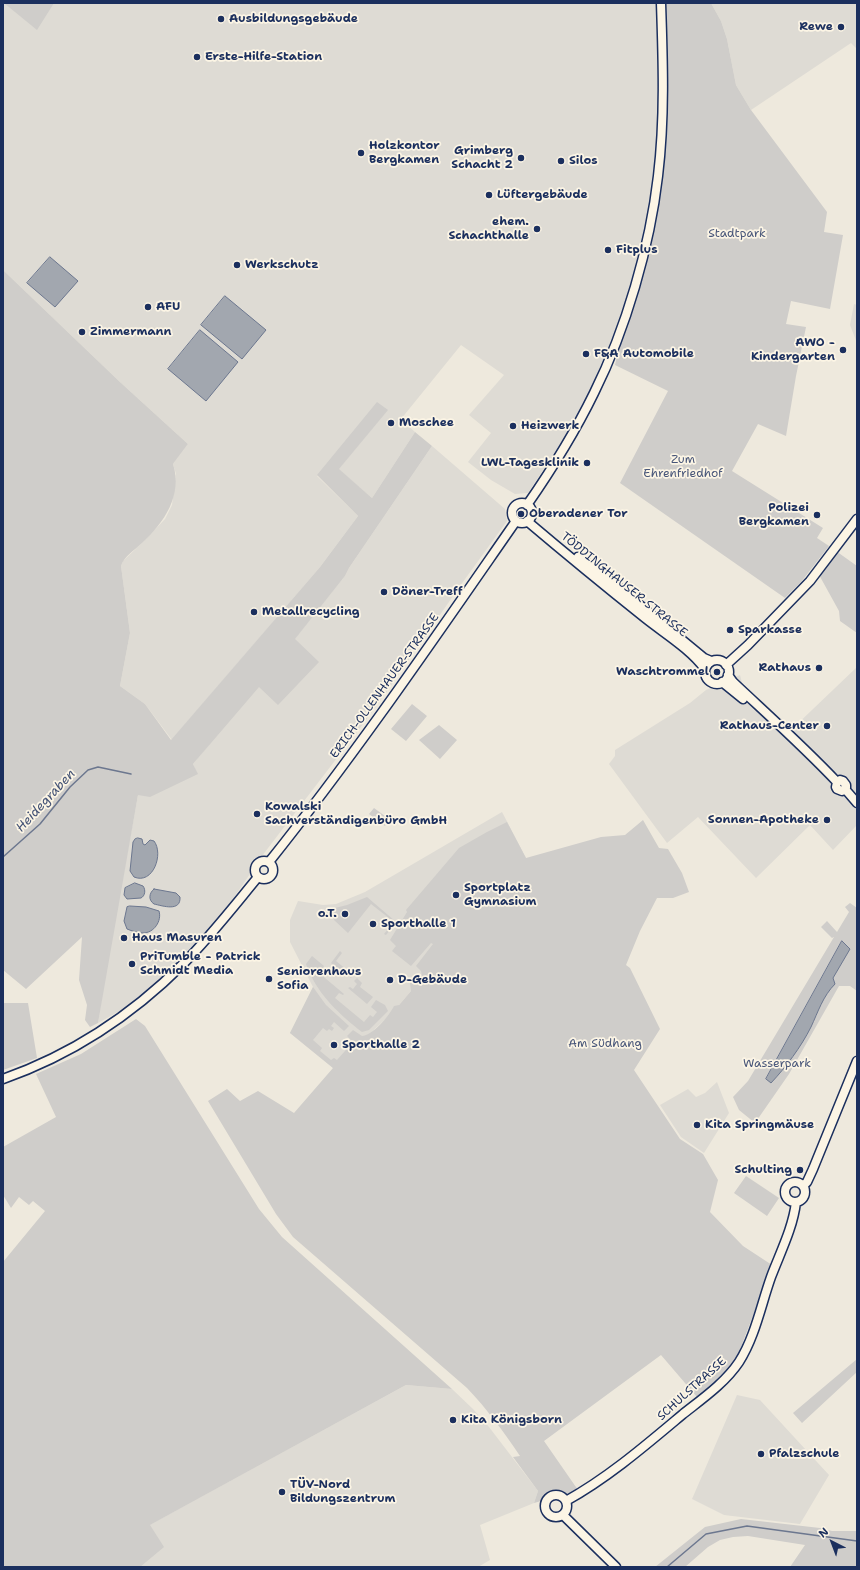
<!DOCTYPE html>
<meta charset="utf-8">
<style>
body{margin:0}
#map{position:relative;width:860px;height:1570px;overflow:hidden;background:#eee9dd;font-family:"Shantell Sans",sans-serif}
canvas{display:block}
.frame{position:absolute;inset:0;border:4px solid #1b2f5e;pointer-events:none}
.north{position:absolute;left:812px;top:1522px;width:40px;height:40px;-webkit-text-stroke:3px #fcf5e5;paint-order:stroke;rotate:318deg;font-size:11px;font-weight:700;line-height:16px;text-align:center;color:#1b2f5e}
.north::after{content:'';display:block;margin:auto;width:14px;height:18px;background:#1b2f5e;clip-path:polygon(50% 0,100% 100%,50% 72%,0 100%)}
</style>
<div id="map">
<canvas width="860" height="1570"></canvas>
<div class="frame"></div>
<div class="north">N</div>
</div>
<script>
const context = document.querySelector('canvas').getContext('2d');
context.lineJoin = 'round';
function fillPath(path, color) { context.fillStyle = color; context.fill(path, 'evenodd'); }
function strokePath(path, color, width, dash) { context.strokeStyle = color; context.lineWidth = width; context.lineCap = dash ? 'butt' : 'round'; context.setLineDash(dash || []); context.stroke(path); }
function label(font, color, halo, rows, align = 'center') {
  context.font = font + ' "Shantell Sans",sans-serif'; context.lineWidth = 3.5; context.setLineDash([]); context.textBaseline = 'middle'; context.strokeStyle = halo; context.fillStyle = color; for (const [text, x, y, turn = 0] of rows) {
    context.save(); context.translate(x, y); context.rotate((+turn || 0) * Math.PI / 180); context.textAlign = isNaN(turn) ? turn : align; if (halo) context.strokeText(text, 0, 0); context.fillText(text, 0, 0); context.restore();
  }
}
const built = new Path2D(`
 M 3,3 L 663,3 L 664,101 L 649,238 L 620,320 L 590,391 L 572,426 L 528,493 L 515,494 L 491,480 L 468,462 L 491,433 L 469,415 L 504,375 L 461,345 L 401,419 L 415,432 L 372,498 L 338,469 L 387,410 L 317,476 L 358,516 L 320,567 L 172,740 L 145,704 L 120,686 L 130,633 L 121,566 L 123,561 L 145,540 L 165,519 L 172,505 L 176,474 L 173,464 L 188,444 L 120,382 L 3,270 Z
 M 711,3 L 857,3 L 857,49 L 851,43 L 751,110 L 736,85 L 727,39 L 721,21 Z
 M 854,304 L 857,305 L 857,343 L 850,325 Z
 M 432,446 L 505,509 L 507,521 L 460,586 L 376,707 L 265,852 L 226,909 L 180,963 L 132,1004 L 98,1023 L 106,969 L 138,795 L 197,774 L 193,764 L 345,576 L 349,568 Z
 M 857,667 L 857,825 L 833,850 L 810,825 L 756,878 L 698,817 L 667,843 L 609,764 L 615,756 L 615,750 L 690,703 L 706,690 L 740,675 L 742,683 L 790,731 Z
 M 502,812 L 526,858 L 392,1013 L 333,1068 L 290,1033 L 313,987 L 290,942 L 290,920 L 298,901 L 323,905 L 336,904 L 365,892 Z
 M 717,1082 L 729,1113 L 704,1153 L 681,1137 L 660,1105 L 688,1089 L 696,1097 L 705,1093 Z
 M 406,1385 L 452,1389 L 473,1409 L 489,1427 L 538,1491 L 534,1503 L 480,1525 L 490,1560 L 478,1567 L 107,1567 L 100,1552 Z
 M 737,1395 L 760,1400 L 829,1475 L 800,1524 L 724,1515 L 692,1499 Z`);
const green = new Path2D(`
 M 4,3 L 54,3 L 37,30 Z
 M 663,3 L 711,3 L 721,21 L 727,39 L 736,85 L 751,110 L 827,212 L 824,232 L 843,235 L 830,309 L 791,301 L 786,324 L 806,327 L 796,376 L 786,436 L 758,424 L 732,471 L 823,528 L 817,538 L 829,546 L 801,582 L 785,598 L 620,483 L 668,391 L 615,365 L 659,178 Z
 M 3,270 L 120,382 L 188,444 L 173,464 C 183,495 164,523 142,543 C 135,550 124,556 121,566 L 130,633 L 120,686 L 145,704 L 171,740 L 320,567 L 358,516 L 317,475 L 377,402 L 388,410 L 339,469 L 372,498 L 415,432 L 432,446 L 349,568 L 345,576 L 295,639 L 319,662 L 278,705 L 259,687 L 193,764 L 198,774 L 150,797 L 138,795 L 98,1023 L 90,1027 L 85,1020 L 87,1005 L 79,980 L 82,937 L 26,989 L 3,970 Z
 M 836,551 L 857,566 L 857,633 L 840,621 L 839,611 L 818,573 Z
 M 412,704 L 427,716 L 406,741 L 391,729 Z
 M 439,725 L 457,740 L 440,759 L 419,740 Z
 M 374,808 L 389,819 L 385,826 L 369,814 Z
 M 643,820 L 659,848 L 668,849 L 682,873 L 689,892 L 673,898 L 657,898 L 640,931 L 626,965 L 630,968 L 660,1029 L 634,1070 L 680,1139 L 703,1154 L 718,1180 L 710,1212 L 743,1246 L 772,1265 L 735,1363 L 697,1397 L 661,1355 L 544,1441 L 578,1490 L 571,1493 L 534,1503 L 538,1491 L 513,1457 L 520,1456 C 504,1432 487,1409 467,1388 L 293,1237 L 276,1214 L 208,1101 L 227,1089 L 240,1101 L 258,1091 L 294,1113 L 333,1068 L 290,1033 L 313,987 L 326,1005 L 349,1026 L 344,1031 L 334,1022 L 331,1026 L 334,1028 L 332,1031 L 329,1029 L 327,1031 L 323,1028 L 313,1040 L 322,1048 L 320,1051 L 331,1060 L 334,1058 L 337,1060 L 353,1042 L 347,1036 L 353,1030 L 362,1036 C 372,1036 390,1015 394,1006 L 399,1005 L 411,991 L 410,983 L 414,977 L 418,980 L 422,976 L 421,971 L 416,966 L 433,944 L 431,943 L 411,966 L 392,951 L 396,946 L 390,940 L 407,912 L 406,910 L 459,848 L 487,832 L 507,822 L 526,858 L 601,837 L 625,835 Z
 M 367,897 L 395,921 L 394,925 L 386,935 L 384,934 L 394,922 L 371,904 L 348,933 L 334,920 L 331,909 L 347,905 Z
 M 850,903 L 857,908 L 857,991 L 850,986 L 839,986 L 789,1074 L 755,1123 L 739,1110 L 733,1097 L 748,1081 L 834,937 L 832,938 L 821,927 L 827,921 L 837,932 L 849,912 L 845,907 Z
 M 340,951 L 342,953 L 336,961 L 353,975 L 351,978 L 331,963 Z
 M 312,956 L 324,966 L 319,973 L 344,994 L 343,995 L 339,993 L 335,998 L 364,1022 L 370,1015 L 373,1017 L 377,1012 L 371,1007 L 376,1000 L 385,1005 L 388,1011 L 369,1030 L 362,1032 L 358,1029 C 336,1011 316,992 306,964 Z
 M 357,978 L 362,983 L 360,987 L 373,997 L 367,1004 L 348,988 L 350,987 L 353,989 L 357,984 L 354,981 Z
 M 3,1003 L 28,1003 L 37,1058 L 3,1070 Z
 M 136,1019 L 145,1026 L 259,1209 L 282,1237 L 452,1389 L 406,1385 L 150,1525 L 164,1547 L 140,1567 L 3,1567 L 3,1262 L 45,1211 L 33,1201 L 29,1205 L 19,1197 L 11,1208 L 3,1195 L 3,1147 L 56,1117 L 36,1074 L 81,1054 Z
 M 746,1176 L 779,1198 L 767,1216 L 734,1193 Z
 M 857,1359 L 857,1372 L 802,1423 L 793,1413 Z
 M 741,1519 L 820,1528 L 832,1531 L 857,1531 L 857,1567 L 790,1567 L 805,1545 L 748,1536 L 733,1537 L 720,1540 L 708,1547 L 685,1567 L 655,1567 L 705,1527 Z`);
const water = new Path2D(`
 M 50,257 L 78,281 L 55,307 L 27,283 Z
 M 225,296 L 266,330 L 242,359 L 201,325 Z
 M 200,330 L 238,362 L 206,401 L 168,369 Z
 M 138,838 L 142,839 L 143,844 L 145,845 L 150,840 L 154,841 C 164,854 153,885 134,877 L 130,871 L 133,842 L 135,839 Z
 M 135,883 L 143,886 C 146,890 145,896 141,898 L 127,899 L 124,895 L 125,888 Z
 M 154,889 L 176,893 L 180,897 C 181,912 163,906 154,904 C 148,900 149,893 154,889 Z
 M 130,906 L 146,907 L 159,911 C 162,921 154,933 143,933 C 138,933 132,931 127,929 L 124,921 L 127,907 Z
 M 842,941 L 850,949 L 833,978 L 835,984 C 823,996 818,1012 811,1027 C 801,1047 786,1067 771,1083 L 766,1079 Z`);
const stream = new Path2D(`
 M 3,857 L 40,824 L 70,787 L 88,770 L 98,767 L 131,774
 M 667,1567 L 706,1534 L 747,1526 L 857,1541`);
const secondary = new Path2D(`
 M512 513a10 10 0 1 1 20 0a10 10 0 1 1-20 0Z
 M 527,505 C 552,469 575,432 594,393 C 626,329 650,246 658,176 C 665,118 663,61 661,3
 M 527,521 C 566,554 605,586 645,618 C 665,634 689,648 705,669
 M 578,557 L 595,568 L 704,658 L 711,661
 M705 672a12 12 0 1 1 24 0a12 12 0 1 1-24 0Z
 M 726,665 L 748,645 L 810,581 L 857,519
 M 728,675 L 733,682 C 768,715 804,747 837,782 L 836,787 L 837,789 L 842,791 L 846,788 L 846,785 L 843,781 L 840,780 L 837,782
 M 722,682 L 743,699
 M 845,789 L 857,803
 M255 870a9 9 0 1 1 18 0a9 9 0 1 1-18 0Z
 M 269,862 C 357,752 436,636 516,521
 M 3,1079 C 71,1055 132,1015 183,964 C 210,937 234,906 258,877
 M785 1192a10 10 0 1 1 20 0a10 10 0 1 1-20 0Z
 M 803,1186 L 807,1182 L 813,1169 L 857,1061
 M545 1506a11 11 0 1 1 22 0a11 11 0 1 1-22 0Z
 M 566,1501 C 609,1477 646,1445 683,1414 C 702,1399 725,1383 739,1362 C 755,1337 761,1305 771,1277 C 780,1253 793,1228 796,1202
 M 563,1515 L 616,1567`);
const markers = [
 [221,19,4,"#1b2f5e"],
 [841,27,4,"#1b2f5e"],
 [197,57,4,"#1b2f5e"],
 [361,153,4,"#1b2f5e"],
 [521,158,4,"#1b2f5e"],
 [561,161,4,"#1b2f5e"],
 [489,195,4,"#1b2f5e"],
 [537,229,4,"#1b2f5e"],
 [608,250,4,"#1b2f5e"],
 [237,265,4,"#1b2f5e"],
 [148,307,4,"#1b2f5e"],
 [82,332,4,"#1b2f5e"],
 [843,350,4,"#1b2f5e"],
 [586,354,4,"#1b2f5e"],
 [391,423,4,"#1b2f5e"],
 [513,426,4,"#1b2f5e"],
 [587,463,4,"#1b2f5e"],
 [521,514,4,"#1b2f5e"],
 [817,515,4,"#1b2f5e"],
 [384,592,4,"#1b2f5e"],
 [254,612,4,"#1b2f5e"],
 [730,630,4,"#1b2f5e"],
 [819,668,4,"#1b2f5e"],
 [717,672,4,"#1b2f5e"],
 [827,726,4,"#1b2f5e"],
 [257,814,4,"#1b2f5e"],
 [827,820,4,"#1b2f5e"],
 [456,895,4,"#1b2f5e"],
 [345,914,4,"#1b2f5e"],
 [373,924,4,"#1b2f5e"],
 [124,938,4,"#1b2f5e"],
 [132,964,4,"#1b2f5e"],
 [269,979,4,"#1b2f5e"],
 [390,980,4,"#1b2f5e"],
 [334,1045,4,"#1b2f5e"],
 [697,1125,4,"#1b2f5e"],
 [800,1170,4,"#1b2f5e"],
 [453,1420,4,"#1b2f5e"],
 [761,1454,4,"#1b2f5e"],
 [282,1492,4,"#1b2f5e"]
];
const poiNames = [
 ["Ausbildungsgebäude",229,19],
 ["Rewe",833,27,"right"],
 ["Erste-Hilfe-Station",205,57],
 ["Holzkontor",369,146],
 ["Bergkamen",369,160],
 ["Grimberg",513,151,"right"],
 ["Schacht 2",513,165,"right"],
 ["Silos",569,161],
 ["Lüftergebäude",497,195],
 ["ehem.",529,222,"right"],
 ["Schachthalle",529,236,"right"],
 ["Fitplus",616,250],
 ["Werkschutz",245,265],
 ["AFU",156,307],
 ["Zimmermann",90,332],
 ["AWO -",835,343,"right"],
 ["Kindergarten",835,357,"right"],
 ["F&A Automobile",594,354],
 ["Moschee",399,423],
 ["Heizwerk",521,426],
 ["LWL-Tagesklinik",579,463,"right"],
 ["Polizei",809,508,"right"],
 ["Bergkamen",809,522,"right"],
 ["Oberadener Tor",529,514],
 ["Döner-Treff",392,592],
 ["Metallrecycling",262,612],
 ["Sparkasse",738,630],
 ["Rathaus",811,668,"right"],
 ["Waschtrommel",709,672,"right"],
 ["Rathaus-Center",819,726,"right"],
 ["Kowalski",265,807],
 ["Sachverständigenbüro GmbH",265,821],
 ["Sonnen-Apotheke",819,820,"right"],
 ["Sportplatz",464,888],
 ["Gymnasium",464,902],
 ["o.T.",337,914,"right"],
 ["Sporthalle 1",381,924],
 ["Haus Masuren",132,938],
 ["PriTumble - Patrick",140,957],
 ["Schmidt Media",140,971],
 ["Seniorenhaus",277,972],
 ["Sofia",277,986],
 ["D-Gebäude",398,980],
 ["Sporthalle 2",342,1045],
 ["Kita Springmäuse",705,1125],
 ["Schulting",792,1170,"right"],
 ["Kita Königsborn",461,1420],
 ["Pfalzschule",769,1454],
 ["TÜV-Nord",290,1485],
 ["Bildungszentrum",290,1499]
];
const parkNames = [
 ["Stadtpark",737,234],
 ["Zum",683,460],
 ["Ehrenfriedhof",683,474],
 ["Am Südhang",605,1044],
 ["Wasserpark",777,1064]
];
const streetNames = [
 ["TÖDDINGHAUSER STRASSE",624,585,39],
 ["ERICH-OLLENHAUER-STRASSE",385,686,-54],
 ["SCHULSTRASSE",692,1389,-42]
];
const waterNames = [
 ["Heidegraben",46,801,-47]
];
fillPath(built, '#dedbd4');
fillPath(green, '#cfcdca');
fillPath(water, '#a2a7af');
strokePath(water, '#6c778f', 1);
strokePath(stream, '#6c778f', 1.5);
strokePath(secondary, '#1b2f5e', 11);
strokePath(secondary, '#fcf5e5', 8);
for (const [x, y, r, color] of markers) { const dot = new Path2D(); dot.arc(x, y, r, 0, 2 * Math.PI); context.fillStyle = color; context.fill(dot); strokePath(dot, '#fcf5e5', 1.5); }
label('bold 12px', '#1b2f5e', '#fcf5e5', poiNames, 'left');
label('12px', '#485679', '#fcf5e5', parkNames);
label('12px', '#1b2f5e', '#fcf5e5', streetNames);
label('italic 13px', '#445376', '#fcf5e5', waterNames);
</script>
